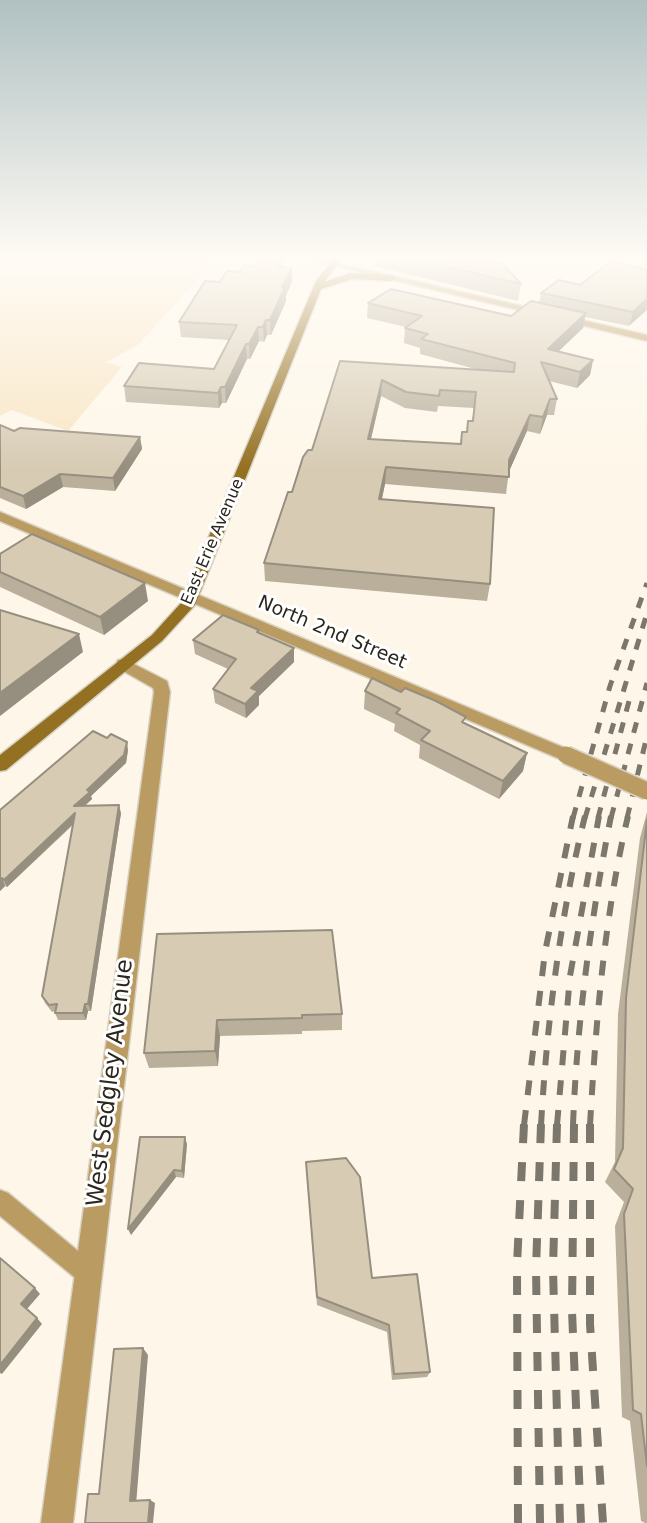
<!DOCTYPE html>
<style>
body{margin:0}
canvas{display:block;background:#fef7e9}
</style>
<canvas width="647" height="1523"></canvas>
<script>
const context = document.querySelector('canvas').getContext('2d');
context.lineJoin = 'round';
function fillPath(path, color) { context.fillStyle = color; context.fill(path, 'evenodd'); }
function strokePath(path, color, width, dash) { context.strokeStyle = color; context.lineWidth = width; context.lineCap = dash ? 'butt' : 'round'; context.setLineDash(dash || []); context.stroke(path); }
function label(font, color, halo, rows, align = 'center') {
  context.font = font + ' "DejaVu Sans",sans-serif'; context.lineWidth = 6; context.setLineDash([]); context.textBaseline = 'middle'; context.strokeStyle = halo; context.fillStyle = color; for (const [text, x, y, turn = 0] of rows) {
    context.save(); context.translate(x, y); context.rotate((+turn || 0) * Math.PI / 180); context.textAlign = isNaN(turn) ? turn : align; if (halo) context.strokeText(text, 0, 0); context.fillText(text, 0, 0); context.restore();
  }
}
const green = new Path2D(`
 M 0,256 L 219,256 L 138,345 L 106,362 L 122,367 L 68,431 L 12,410 L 0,416 Z`);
const minor = new Path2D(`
 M 0,1190 L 8,1193 L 95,1265 L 99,1273 L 95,1281 L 87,1285 L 79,1281 L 0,1216 Z`);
const tertiary = new Path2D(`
 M 293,256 L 307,256 L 647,335 L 647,341 Z
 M 0,512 L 572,751 L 575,755 L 572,759 L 560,759 L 0,521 Z
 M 124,659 L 167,681 L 170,692 L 73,1523 L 41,1523 L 154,692 L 153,688 L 118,668 L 116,664 L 118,660 Z`);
const secondary = new Path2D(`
 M 336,256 L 344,256 L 324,282 L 351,273 L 392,275 L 396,278 L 392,281 L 352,279 L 321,289 L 195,605 L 162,641 L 6,770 L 0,771 L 0,755 L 152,635 L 181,603 L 316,281 Z`);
const railFar2 = new Path2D(`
 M 573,818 L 610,686 L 647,583
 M 585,818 L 647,613
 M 598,818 L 629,701
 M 611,818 L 647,683
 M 627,818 L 647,736`);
const railFar1 = new Path2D(`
 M 524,1125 L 545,952 L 573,816
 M 541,1125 C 547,1022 560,917 585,816
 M 557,1125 L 570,976 L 599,816
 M 573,1125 C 577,1021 591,918 611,816
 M 590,1125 C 596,1022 604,917 628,816`);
const rail = new Path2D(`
 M 557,1124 L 553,1269 L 560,1523
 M 574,1124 L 572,1311 L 581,1523
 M 590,1124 L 590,1324 L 603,1523
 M 518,1523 L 517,1264 L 524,1124
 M 540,1523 L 536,1269 L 541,1124`);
const tertiaryBridge = new Path2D(`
 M 566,755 L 647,791`);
const wall = new Path2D(`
 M 376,256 L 486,256 L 481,259 L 521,284 L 518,301 L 375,266 Z
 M 282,267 L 292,268 L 292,282 L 286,295 L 286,301 L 271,335 L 267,335 L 264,342 L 259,341 L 250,359 L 247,359 L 226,403 L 222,403 L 219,408 L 126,402 L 124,386 L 214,369 L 229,340 L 181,337 L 179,322 L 220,282 L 240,272 Z
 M 647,270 L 629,326 L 585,317 L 583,328 L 559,351 L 593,360 L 590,375 L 577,388 L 549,381 L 557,399 L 554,415 L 547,415 L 540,434 L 527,431 L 509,471 L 506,494 L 385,484 L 382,499 L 490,584 L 487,601 L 265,581 L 264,563 L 292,492 L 312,450 L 340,361 L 479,370 L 420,354 L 420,348 L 404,343 L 405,328 L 406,327 L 367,318 L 368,303 L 511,316 L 539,303 L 541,293 ZM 381,396 L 405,408 L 437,412 L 438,406 L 474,408 L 472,421 L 467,432 L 462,432 L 460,444 L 371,439 Z
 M 0,425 L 14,431 L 140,437 L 142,449 L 115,491 L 63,487 L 26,509 L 0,498 Z
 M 0,554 L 148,601 L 104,635 L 0,587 Z
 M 259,630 L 259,633 L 294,648 L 294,662 L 259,696 L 259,705 L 246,718 L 215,703 L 213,689 L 228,669 L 195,654 L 193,640 Z
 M 365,691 L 401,692 L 527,753 L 523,771 L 499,799 L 419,758 L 420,745 L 394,731 L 395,724 L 364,709 Z
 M 128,750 L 126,763 L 91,796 L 92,799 L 85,806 L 121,813 L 91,1011 L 88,1011 L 86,1020 L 58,1020 L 55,1013 L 55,1011 L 52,1012 L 45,1003 L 42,996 L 73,825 L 7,887 L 5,886 L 0,891 L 0,810 Z
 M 647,812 L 647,1523 L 645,1523 L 641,1521 L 630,1421 L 622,1417 L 615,1226 L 624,1202 L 605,1182 L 615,1162 L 618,1014 L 640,838 Z
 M 157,934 L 342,1014 L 342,1030 L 302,1031 L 302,1034 L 220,1036 L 218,1066 L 149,1068 L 144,1053 Z
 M 187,1144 L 184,1178 L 176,1177 L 131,1235 Z
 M 306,1162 L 372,1278 L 430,1372 L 427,1377 L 392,1380 L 387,1332 L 317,1305 Z`);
const shadedWall = new Path2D(`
 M 464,256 L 486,256 L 462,271 Z
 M 282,257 L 282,271 L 277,267 Z
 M 292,268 L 292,282 L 286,295 L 286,301 L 271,335 L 270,320 L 282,287 Z
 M 647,299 L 647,310 L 629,326 L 633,312 Z
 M 586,313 L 583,328 L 545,364 L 548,349 Z
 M 266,320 L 267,335 L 264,342 L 263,327 Z
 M 258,327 L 259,341 L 250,359 L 249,344 Z
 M 246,344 L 247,359 L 226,403 L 225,387 Z
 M 593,360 L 590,375 L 577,388 L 580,372 Z
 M 382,380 L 381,396 L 367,455 L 368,439 Z
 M 221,387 L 222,403 L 219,408 L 218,393 Z
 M 550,399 L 547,415 L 540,434 L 543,417 Z
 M 530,415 L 527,431 L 507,476 L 509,460 Z
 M 140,437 L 142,449 L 115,491 L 113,478 Z
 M 386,467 L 385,484 L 378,516 L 379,499 Z
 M 60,474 L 63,487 L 26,509 L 23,496 Z
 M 145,583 L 148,601 L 104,635 L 100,617 Z
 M 79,634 L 83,652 L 0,716 L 0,693 Z
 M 294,648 L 294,662 L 259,696 L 259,705 L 246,718 L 245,704 L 251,688 Z
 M 127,742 L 128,750 L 126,763 L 91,796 L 92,799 L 76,813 L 74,806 Z
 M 527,753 L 523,771 L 499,799 L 503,781 Z
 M 119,805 L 121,813 L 91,1011 L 88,1004 Z
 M 75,813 L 77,820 L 7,887 L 4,880 Z
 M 2,878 L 5,886 L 0,891 L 0,880 Z
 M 85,1004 L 88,1011 L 86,1020 L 83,1013 Z
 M 217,1020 L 220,1036 L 218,1066 L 215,1051 Z
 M 185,1137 L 187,1144 L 184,1178 L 182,1171 Z
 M 174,1170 L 176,1177 L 131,1235 L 128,1229 Z
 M 35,1288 L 40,1294 L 27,1309 L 21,1304 Z
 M 37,1318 L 42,1324 L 2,1374 L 0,1373 L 0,1365 Z
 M 143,1348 L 148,1355 L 136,1505 L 130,1501 Z
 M 150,1500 L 155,1503 L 153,1523 L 148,1523 Z`);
const building = new Path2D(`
 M 260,256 L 282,257 L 277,267 L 292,268 L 282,287 L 285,287 L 270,320 L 266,320 L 263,327 L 258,327 L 249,344 L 246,344 L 225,387 L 221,387 L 218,393 L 124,386 L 139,363 L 214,369 L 237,325 L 179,322 L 205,281 L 220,282 L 227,271 L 240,272 L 244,265 L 254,266 Z
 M 401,256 L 466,256 L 503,264 L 521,284 Z
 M 611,261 L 647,270 L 647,299 L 633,312 L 541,293 L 559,280 L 580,285 Z
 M 391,289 L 511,316 L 531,301 L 586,313 L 548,349 L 593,360 L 580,372 L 541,362 L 557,399 L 550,399 L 543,417 L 530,415 L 509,460 L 509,477 L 386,467 L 379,499 L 494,508 L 490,584 L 264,563 L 288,492 L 292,492 L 303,457 L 308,450 L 312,450 L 340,361 L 514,372 L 515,363 L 421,339 L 428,334 L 405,328 L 422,316 L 368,303 ZM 382,380 L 406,392 L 439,396 L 440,390 L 476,392 L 473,421 L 468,421 L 467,432 L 462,432 L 461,444 L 368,439 Z
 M 0,425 L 14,431 L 20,428 L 140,437 L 113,478 L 60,474 L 23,496 L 0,487 Z
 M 32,534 L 145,583 L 100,617 L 0,572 L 0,554 Z
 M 0,610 L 79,634 L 0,693 Z
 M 223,615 L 259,630 L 257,632 L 294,648 L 251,688 L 258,691 L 245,704 L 213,689 L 236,659 L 193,640 Z
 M 372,678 L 401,692 L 405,688 L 436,701 L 466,717 L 462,722 L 527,753 L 503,781 L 421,740 L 430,731 L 396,713 L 400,709 L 365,691 Z
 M 93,731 L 107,738 L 111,734 L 127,742 L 124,755 L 87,790 L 90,792 L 74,806 L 119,805 L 88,1004 L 85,1004 L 83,1013 L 55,1013 L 57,1004 L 49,1005 L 42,996 L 75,813 L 4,880 L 2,878 L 0,880 L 0,810 Z
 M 647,820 L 647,1466 L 641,1414 L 633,1410 L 624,1214 L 633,1189 L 614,1169 L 623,1148 L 626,998 Z
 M 332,930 L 342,1014 L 302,1015 L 302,1018 L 217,1020 L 215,1051 L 144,1053 L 157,934 Z
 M 140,1137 L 185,1137 L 182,1171 L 174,1170 L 128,1229 Z
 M 346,1158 L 360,1177 L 372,1278 L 417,1274 L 430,1372 L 394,1374 L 389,1325 L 317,1297 L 306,1162 Z
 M 0,1258 L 35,1288 L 21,1304 L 37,1318 L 0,1365 Z
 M 143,1348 L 130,1501 L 150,1500 L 148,1523 L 85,1523 L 88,1494 L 99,1494 L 114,1349 Z`);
const farStreetnames = [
 ["East Erie Avenue",213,542,-67]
];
const streetNames = [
 ["North 2nd Street",332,633,23]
];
const nearStreetnames = [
 ["West Sedgley Avenue",111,1083,-83]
];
fillPath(green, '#f8e6c5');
strokePath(minor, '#d8d2c4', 3);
strokePath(tertiary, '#d8d2c4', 3);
strokePath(secondary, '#d8d2c4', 3);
fillPath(minor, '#ba9b61');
fillPath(tertiary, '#ba9b61');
fillPath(secondary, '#947022');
strokePath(railFar2, '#7c776c', 5, [11, 11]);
strokePath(railFar1, '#7c776c', 6, [15, 15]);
strokePath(rail, '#7c776c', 8, [19, 19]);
strokePath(tertiaryBridge, '#d8d2c4', 20, []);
strokePath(tertiaryBridge, '#ba9b61', 17);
fillPath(wall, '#b9af9b');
fillPath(shadedWall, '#968e7e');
fillPath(building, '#d7cbb4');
strokePath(building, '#968e7e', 2);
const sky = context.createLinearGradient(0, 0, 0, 469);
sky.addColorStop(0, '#b0c1c2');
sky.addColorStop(0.55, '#fffbf5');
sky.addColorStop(1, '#fffbf500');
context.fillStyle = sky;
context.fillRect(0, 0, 647, 469);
label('16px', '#2b271e', '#fff', farStreetnames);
label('19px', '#2b271e', '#fff', streetNames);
label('23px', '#2b271e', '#fff', nearStreetnames);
</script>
